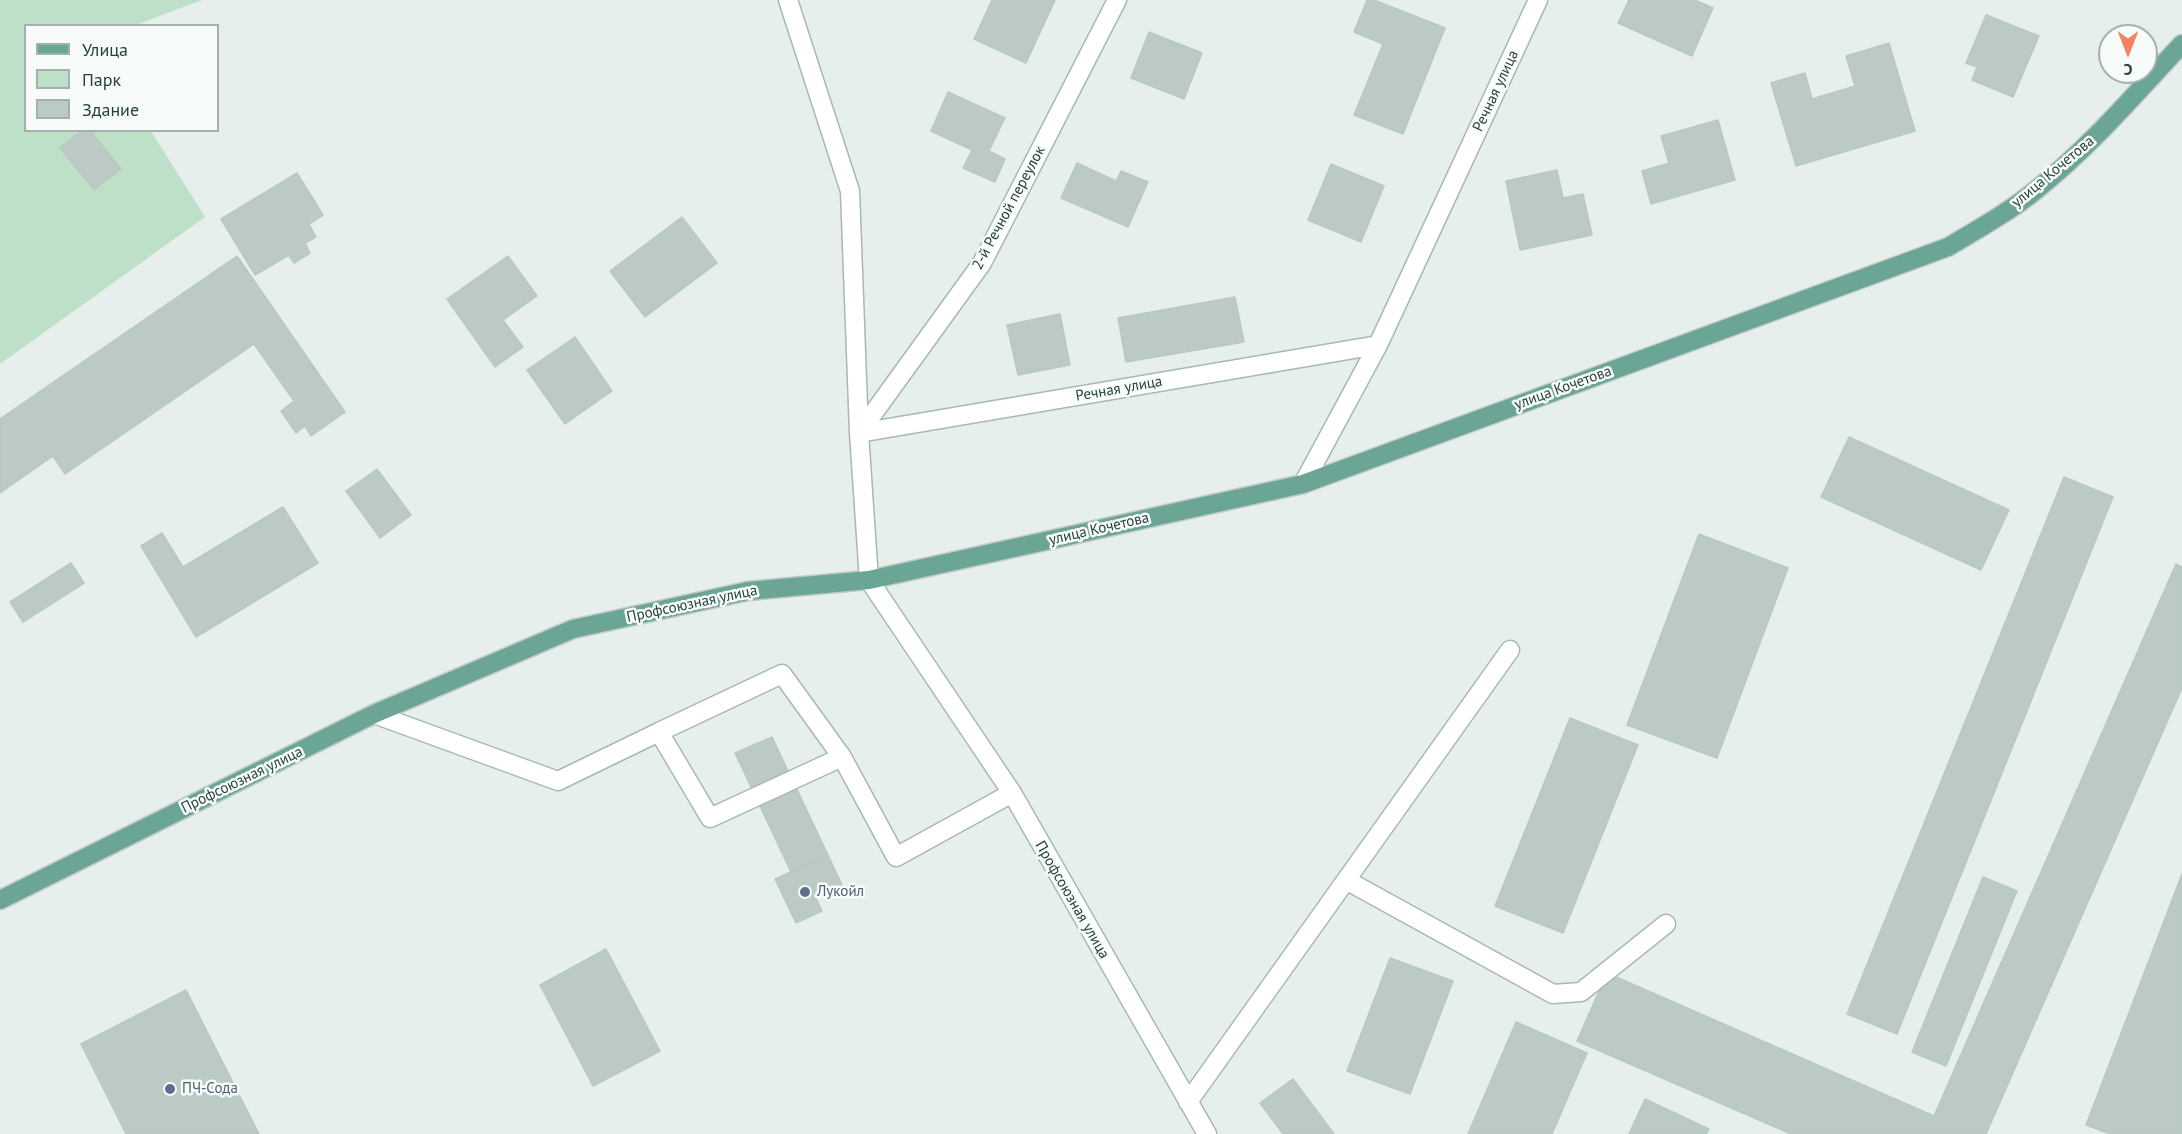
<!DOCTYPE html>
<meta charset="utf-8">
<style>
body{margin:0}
#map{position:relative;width:2182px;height:1134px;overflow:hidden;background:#e6efeb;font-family:"PT Sans",sans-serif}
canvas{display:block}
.legend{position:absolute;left:24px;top:24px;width:195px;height:108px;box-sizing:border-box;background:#f7fbf9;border:2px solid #a3b1ad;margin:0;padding:8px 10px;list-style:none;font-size:18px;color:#24423a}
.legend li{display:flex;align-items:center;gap:12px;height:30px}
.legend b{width:30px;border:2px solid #a3b1ad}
.north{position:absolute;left:2098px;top:24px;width:60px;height:60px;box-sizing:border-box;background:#f7fbf9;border:2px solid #a3b1ad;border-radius:50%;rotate:180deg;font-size:16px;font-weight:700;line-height:24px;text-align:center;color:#24423a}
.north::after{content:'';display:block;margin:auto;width:21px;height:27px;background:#f4845f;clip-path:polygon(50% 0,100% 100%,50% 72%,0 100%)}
</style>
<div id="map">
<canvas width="2182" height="1134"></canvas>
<ul class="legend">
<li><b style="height:8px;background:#6aa596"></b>Улица</li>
<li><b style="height:16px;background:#bfe0c8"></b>Парк</li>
<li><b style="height:16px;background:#bbcac4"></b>Здание</li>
</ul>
<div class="north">С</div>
</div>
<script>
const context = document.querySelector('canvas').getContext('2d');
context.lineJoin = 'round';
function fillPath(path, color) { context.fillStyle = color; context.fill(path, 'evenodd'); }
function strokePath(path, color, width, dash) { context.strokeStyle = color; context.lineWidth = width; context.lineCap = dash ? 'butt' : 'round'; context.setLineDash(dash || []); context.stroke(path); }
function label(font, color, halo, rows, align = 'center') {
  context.font = font + ' "PT Sans",sans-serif'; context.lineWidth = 5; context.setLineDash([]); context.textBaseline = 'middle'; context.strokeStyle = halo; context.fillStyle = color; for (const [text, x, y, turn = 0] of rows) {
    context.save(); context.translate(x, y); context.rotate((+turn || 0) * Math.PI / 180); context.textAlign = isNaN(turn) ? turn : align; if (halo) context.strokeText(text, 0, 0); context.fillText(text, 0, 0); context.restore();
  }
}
const green = new Path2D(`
 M 0,0 L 202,0 L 136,25 L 26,26 L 26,130 L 151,131 L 205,217 L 0,364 Z`);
const building = new Path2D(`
 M 992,0 L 1055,0 L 1026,63 L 974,39 Z
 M 1367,0 L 1374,0 L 1445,28 L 1403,134 L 1354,115 L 1383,44 L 1354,32 Z
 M 1629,0 L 1695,0 L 1713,8 L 1692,56 L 1618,23 Z
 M 1986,15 L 2039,36 L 2013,97 L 1972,80 L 1977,67 L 1966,63 Z
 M 1149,32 L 1202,53 L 1184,99 L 1131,78 Z
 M 1889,43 L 1915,131 L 1796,166 L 1771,83 L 1805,73 L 1812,99 L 1855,86 L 1846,56 Z
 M 948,92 L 1005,118 L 989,151 L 1005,159 L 995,182 L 963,168 L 972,150 L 931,131 Z
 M 1718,120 L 1735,180 L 1651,204 L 1642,171 L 1669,163 L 1661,136 Z
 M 82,130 L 90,130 L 121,169 L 94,190 L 60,148 Z
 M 1077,163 L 1116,181 L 1121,171 L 1148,182 L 1128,227 L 1061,198 Z
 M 1331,164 L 1384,186 L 1361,242 L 1308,220 Z
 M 1557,170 L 1563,198 L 1583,194 L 1592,235 L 1520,250 L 1506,181 Z
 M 297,173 L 323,215 L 309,224 L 316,237 L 305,243 L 310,253 L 294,263 L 289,255 L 255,275 L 221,219 Z
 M 682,217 L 717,263 L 645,317 L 610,271 Z
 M 237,256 L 345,412 L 311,436 L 305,426 L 296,433 L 281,411 L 294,401 L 254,344 L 65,474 L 53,456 L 0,493 L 0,419 Z
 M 508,256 L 537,296 L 503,320 L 523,347 L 495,367 L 447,299 Z
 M 1235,297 L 1244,342 L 1126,362 L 1118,318 Z
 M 1060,314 L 1070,365 L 1018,375 L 1007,325 Z
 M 575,337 L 612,391 L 565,424 L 527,370 Z
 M 1849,437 L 2009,510 L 1981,570 L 1821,497 Z
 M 377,469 L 411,515 L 380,538 L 346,491 Z
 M 2064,477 L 2113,497 L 1897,1034 L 1847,1014 Z
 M 283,507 L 318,563 L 196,637 L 141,546 L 162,533 L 183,567 Z
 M 1699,534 L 1788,568 L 1717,758 L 1627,725 Z
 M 71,563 L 84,583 L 23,622 L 10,602 Z
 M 2176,564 L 2182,567 L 2182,688 L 1986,1134 L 1791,1134 L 1577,1041 L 1607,973 L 1934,1116 Z
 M 1570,718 L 1638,745 L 1563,933 L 1495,906 Z
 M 772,737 L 828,855 L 791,872 L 735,753 Z
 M 828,855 L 842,885 L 816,898 L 822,911 L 796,923 L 775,879 Z
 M 2182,874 L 2182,1134 L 2110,1134 L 2086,1125 Z
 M 1983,877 L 2017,891 L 1946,1066 L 1912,1052 Z
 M 606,949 L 660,1051 L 593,1086 L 540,985 Z
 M 1390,958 L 1453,981 L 1410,1094 L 1347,1071 Z
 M 186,990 L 259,1134 L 126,1134 L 81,1044 Z
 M 1516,1022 L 1587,1053 L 1552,1134 L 1468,1134 Z
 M 1293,1079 L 1334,1134 L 1283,1134 L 1260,1103 Z
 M 1645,1099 L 1709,1129 L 1706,1134 L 1629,1134 Z`);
const lane = new Path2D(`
 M 374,714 L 558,781 L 659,732 L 710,818 L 842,757 L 896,857 L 1012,793
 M 659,732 L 782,674 L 842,757
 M 1346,880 L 1553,994 L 1581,992 L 1666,924
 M 1188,1102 L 1510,650`);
const street = new Path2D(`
 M 788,0 L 850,191 L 859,433 L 869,580
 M 859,433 L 1378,345 L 1538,0
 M 859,433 L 982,263 L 1117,0
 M 1303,484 L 1378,345`);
const secondary = new Path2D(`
 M 869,580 L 1012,793 L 1207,1134`);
const primary = new Path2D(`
 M 0,900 L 374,714 L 573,629 L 748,591 L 869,580 L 1303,484 L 1948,247 C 1978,229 2009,212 2036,190 C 2090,147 2135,94 2182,44`);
const markers = [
 [805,892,6,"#5c6f8a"],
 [170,1089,6,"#5c6f8a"]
];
const streetNames = [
 ["Речная улица",1496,91,-65],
 ["улица Кочетова",2053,172,-40],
 ["2-й Речной переулок",1009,208,-62],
 ["улица Кочетова",1563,388,-20],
 ["Речная улица",1119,389,-10],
 ["улица Кочетова",1099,529,-13],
 ["Профсоюзная улица",692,604,-12],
 ["Профсоюзная улица",242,780,-26],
 ["Профсоюзная улица",1072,900,60]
];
const serviceNames = [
 ["Лукойл",817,892],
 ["ПЧ-Сода",182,1089]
];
fillPath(green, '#bfe0c8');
fillPath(building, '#bbcac4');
strokePath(building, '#b8c9c2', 1.5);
strokePath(lane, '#a8b8b2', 21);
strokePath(street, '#a8b8b2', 21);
strokePath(secondary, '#a4bbb3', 21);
strokePath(primary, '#c2cac8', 21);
strokePath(lane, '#fff', 18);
strokePath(street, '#fff', 18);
strokePath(secondary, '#fff', 18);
strokePath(primary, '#6aa596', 18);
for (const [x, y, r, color] of markers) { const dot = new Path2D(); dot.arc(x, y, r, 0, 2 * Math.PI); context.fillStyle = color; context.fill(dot); strokePath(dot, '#f7fbf9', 2); }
label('15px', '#24423a', '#f7fbf9', streetNames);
label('15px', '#4e5e75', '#f7fbf9', serviceNames, 'left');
</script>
